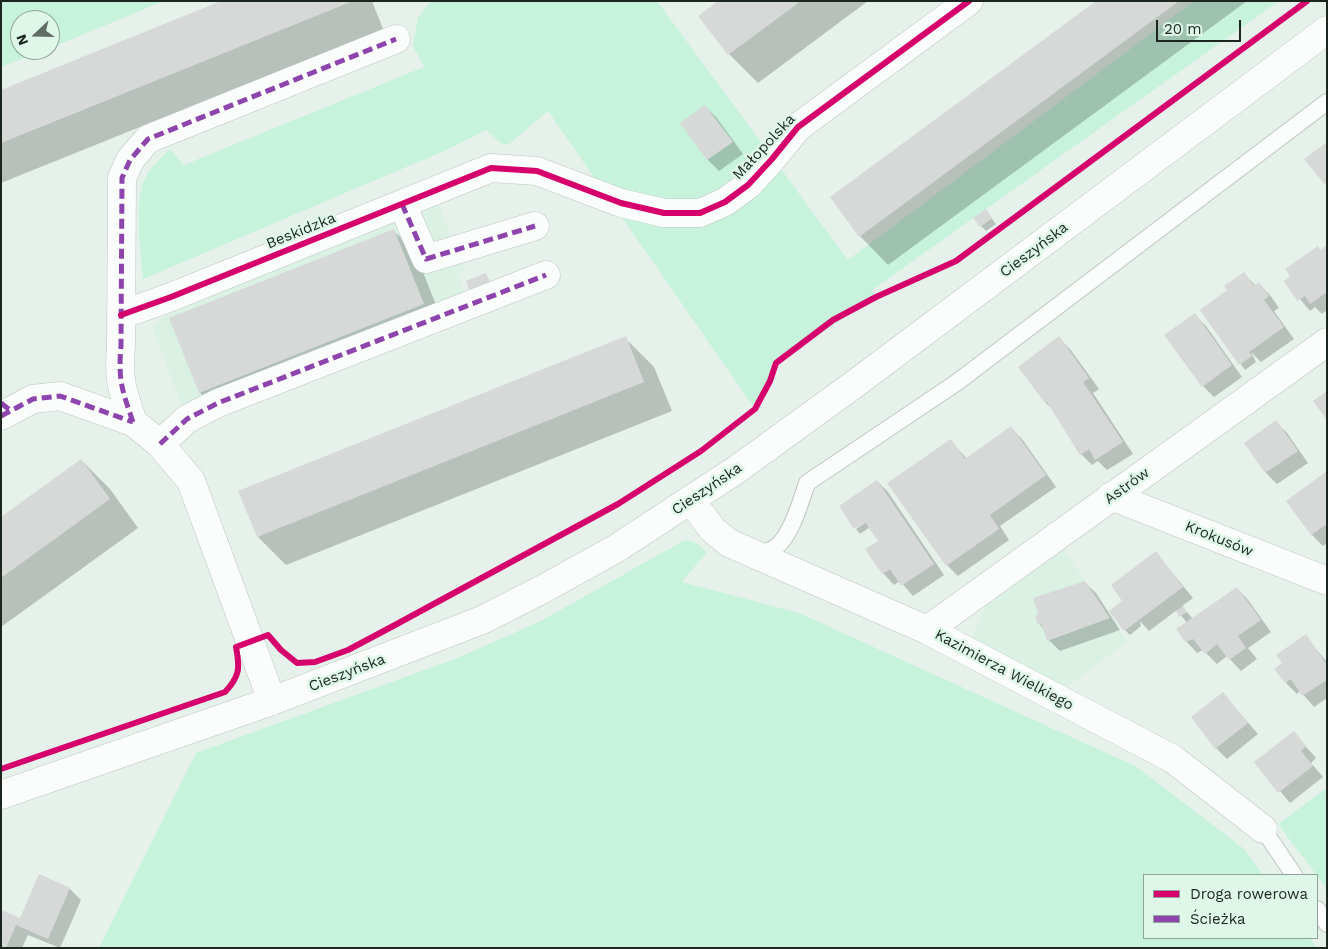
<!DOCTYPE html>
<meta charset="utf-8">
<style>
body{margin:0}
#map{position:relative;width:1328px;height:949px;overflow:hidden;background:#e5f1ea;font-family:"Work Sans",sans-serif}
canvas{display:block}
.frame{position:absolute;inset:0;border:2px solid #1c2520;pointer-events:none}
.legend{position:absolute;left:1143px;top:874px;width:175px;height:65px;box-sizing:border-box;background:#dff7e9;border:1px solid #91a399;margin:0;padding:6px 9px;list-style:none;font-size:15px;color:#1c2520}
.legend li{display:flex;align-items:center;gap:10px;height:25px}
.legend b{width:25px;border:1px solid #91a399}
.north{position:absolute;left:10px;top:10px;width:50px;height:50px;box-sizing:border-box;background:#dff7e9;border:1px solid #91a399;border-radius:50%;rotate:249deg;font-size:14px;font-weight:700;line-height:20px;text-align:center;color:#1c2520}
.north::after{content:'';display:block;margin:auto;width:18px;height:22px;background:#626c67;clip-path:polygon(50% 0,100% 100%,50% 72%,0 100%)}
.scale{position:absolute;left:1156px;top:20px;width:85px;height:22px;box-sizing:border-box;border:2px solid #1c2520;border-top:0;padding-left:6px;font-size:15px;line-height:18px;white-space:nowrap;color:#1c2520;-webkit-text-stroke:4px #dff7e9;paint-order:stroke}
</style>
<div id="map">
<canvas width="1328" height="949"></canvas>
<div class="frame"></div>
<ul class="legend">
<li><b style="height:6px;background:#d6006c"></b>Droga rowerowa</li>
<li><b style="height:6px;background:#8e44ad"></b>Ścieżka</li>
</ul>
<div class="north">N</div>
<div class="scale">20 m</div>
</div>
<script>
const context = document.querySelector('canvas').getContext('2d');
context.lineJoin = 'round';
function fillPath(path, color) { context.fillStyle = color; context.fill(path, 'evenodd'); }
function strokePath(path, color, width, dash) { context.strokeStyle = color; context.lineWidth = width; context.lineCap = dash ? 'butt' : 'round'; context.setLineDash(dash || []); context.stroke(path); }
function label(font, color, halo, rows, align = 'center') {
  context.font = font + ' "Work Sans",sans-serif'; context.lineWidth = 5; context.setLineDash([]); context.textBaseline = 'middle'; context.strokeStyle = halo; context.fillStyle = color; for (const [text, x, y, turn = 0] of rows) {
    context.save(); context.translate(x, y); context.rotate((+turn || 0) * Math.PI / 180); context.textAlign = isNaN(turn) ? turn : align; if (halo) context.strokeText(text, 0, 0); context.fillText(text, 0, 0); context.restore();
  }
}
const built = new Path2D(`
 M 438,203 L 464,271 L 458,274 L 466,298 L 198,407 L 181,404 L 152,326 L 166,315 Z
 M 1064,550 L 1127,642 L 1067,687 L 970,642 L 987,605 Z`);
const green = new Path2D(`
 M 1,1 L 164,1 L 50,48 L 50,20 L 20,20 L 20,50 L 44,50 L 1,67 Z
 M 431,1 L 657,1 L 848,260 L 1194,1 L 1279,1 L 872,290 L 876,297 L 776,363 L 770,381 L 755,409 L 548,111 L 508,145 L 501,143 L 486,130 L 444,151 L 143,279 C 141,251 135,218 141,190 C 144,173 159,160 170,149 L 184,165 L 424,67 L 413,46 L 418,18 Z
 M 685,540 L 696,543 L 707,552 L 682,582 L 799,613 L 1137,767 L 1244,849 L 1263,875 L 1144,875 L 1144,938 L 1310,938 L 1317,948 L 99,948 L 196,753 L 455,659 L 539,622 Z
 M 1327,788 L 1327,889 L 1278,824 Z`);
const shadow = new Path2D(`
 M 225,1 L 372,1 L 383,29 L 1,183 L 1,91 Z
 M 720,1 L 868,1 L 758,83 L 729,54 Z
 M 1098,1 L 1247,1 L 888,265 L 860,236 Z
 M 705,106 L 716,117 L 743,154 L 719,171 L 708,160 L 682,124 Z
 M 986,211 L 996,224 L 986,231 L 981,226 Z
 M 394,231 L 415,252 L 444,325 L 221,414 L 200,393 Z
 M 1327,247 L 1327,310 L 1322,314 L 1315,307 L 1310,311 L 1285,281 Z
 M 1244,274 L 1256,286 L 1259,284 L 1270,295 L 1279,308 L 1274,311 L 1294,339 L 1261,362 L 1251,352 L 1256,362 L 1245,370 L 1202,310 L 1229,290 Z
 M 1195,315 L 1206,326 L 1242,377 L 1214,397 L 1203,386 Z
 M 625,338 L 654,367 L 672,411 L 286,565 L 258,537 Z
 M 1059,338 L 1070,349 L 1099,389 L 1093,393 L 1133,454 L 1107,470 L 1098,461 L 1092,465 L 1081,454 L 1053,410 L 1045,402 Z
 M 1276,422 L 1287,433 L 1308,463 L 1277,484 L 1266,473 L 1245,443 Z
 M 1011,428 L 1022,439 L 1056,487 L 1000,526 L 1009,540 L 958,576 L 947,565 L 889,483 L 950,440 L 967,459 Z
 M 81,460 L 110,489 L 138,528 L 1,627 L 1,518 Z
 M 1327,473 L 1327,543 L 1323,546 L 1312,535 L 1288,501 Z
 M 877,481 L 888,492 L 944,575 L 913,596 L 900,581 L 894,585 L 883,573 L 867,549 L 880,541 L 870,527 L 860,534 L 856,529 L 866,522 Z
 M 1156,553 L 1193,598 L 1182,606 L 1193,619 L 1237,588 L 1248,600 L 1271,632 L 1248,648 L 1257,659 L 1241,671 L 1227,656 L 1217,664 L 1203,650 L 1197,653 L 1186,641 L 1187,623 L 1177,610 L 1149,631 L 1140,621 L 1141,626 L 1130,635 L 1125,630 L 1122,602 Z
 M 1084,582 L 1096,593 L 1120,630 L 1060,651 L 1049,640 L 1046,631 L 1039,624 Z
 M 1305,636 L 1327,662 L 1327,698 L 1314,707 L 1300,691 L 1297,694 L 1286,683 L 1284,664 Z
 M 1223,694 L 1258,734 L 1227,759 L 1216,748 Z
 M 1293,732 L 1316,758 L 1311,763 L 1323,777 L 1290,803 L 1256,762 Z
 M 40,876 L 70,889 L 81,900 L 60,948 L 28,935 L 22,948 L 1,948 L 1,911 L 20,920 Z`);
const building = new Path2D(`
 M 221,1 L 353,1 L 1,143 L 1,90 Z
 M 718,1 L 801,1 L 728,55 L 698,16 Z
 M 1096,1 L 1179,1 L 859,237 L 830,197 Z
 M 705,105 L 733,142 L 707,160 L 680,123 Z
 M 1327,142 L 1327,182 L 1324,184 L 1304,159 Z
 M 986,209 L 992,218 L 980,227 L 973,218 Z
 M 394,229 L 424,304 L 199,393 L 169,318 Z
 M 1327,245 L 1327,292 L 1310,304 L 1305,296 L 1297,301 L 1284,281 L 1290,276 L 1285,269 L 1318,246 L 1320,250 Z
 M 1244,272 L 1254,286 L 1259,282 L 1269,296 L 1264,300 L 1284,327 L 1249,352 L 1252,356 L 1239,365 L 1200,310 L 1227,290 L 1224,286 Z
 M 486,273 L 494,293 L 474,301 L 466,281 Z
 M 1195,313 L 1232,365 L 1202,387 L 1164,335 Z
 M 626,336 L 644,382 L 257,537 L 238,491 Z
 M 1059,336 L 1089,378 L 1083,382 L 1123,442 L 1095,460 L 1089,449 L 1080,455 L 1047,402 L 1045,403 L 1018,367 Z
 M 1327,391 L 1327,420 L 1313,401 Z
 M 1276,420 L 1298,451 L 1265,473 L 1244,443 Z
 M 1011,426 L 1046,475 L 990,515 L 999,529 L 946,566 L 887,483 L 951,439 L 965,459 Z
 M 81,459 L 110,499 L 1,578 L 1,517 Z
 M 1327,471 L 1327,524 L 1311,535 L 1286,501 Z
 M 877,480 L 934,564 L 901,586 L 890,569 L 882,574 L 865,549 L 878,541 L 865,522 L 854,529 L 839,506 Z
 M 1156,551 L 1183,587 L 1124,631 L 1109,611 L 1122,601 L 1111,585 Z
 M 1085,581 L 1110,618 L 1047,641 L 1042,625 L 1038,624 L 1035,617 L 1038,614 L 1033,598 Z
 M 1237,587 L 1261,620 L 1238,636 L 1246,648 L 1229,660 L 1217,644 L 1205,654 L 1193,639 L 1185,642 L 1176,629 Z
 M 1183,606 L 1187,612 L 1179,617 L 1176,611 Z
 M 1306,634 L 1327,665 L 1327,680 L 1302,696 L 1291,679 L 1285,683 L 1274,669 L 1282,663 L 1276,655 Z
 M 1223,692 L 1248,723 L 1215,749 L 1191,717 Z
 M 1294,731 L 1306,746 L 1301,751 L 1313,766 L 1278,793 L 1254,762 Z
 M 39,874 L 70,888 L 48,939 L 16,925 L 6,948 L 1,948 L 1,910 L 20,918 Z`);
const service = new Path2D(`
 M 753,554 C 759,553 768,552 773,549 C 790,540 801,501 807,483 L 956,383 L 1327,102
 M 1263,829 L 1294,875
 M 1317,909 L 1327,924`);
const minor = new Path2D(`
 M 402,204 L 426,259 L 535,226
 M 121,315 L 171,297 L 491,168 L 537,171 L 621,203 L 664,213 L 700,213 L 725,202 L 748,185 L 772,159 L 798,127 L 969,1
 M 1,416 L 33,399 L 60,396 L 133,422 L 160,444 L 191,481 L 272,701
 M 133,422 C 122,390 118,380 121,346 L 122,178 L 130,160 L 148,139 L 396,39
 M 160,444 L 187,419 L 218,403 L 546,275
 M 1111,496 L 1327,581
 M 691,501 L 713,530 L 729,543 L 927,630 L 1173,759 L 1263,829
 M 927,630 L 1327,342`);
const secondary = new Path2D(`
 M 1,795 L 272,701 L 482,620 L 545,588 L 617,548 L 736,470 L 856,383 L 1327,30`);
const quiet = new Path2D(`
 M 402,204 L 426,259 L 535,226
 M 1,403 L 11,411
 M 1,416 L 33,399 L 60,396 L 133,422
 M 133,422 C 122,390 118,380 121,346 L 122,178 L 130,160 L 148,139 L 396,39
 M 160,444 L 187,419 L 218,403 L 546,275`);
const cycleway = new Path2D(`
 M 121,315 L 171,297 L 491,168 L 537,171 L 621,203 L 664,213 L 700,213 L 725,202 L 748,185 L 772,159 L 798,127 L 969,1
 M 1,769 L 225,692 C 240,676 240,668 236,647 L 268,635 L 281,650 L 297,663 L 315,662 L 348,650 L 395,625 L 618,504 L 701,451 L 755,409 L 770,381 L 776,363 L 833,320 L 876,297 L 956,261 L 1307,1`);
const streetNames = [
 ["Małopolska",764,147,-47],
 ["Beskidzka",301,231,-22],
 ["Cieszyńska",1034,250,-37],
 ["Astrów",1127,486,-36],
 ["Cieszyńska",707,489,-34],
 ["Krokusów",1219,539,22],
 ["Kazimierza Wielkiego",1004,670,28],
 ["Cieszyńska",347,673,-21]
];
fillPath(built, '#daf1e4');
fillPath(green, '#c7f3dc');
fillPath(shadow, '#0003');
fillPath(building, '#d7d9d9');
strokePath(service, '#bdc7c1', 18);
strokePath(minor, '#bdc7c1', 29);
strokePath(secondary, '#bdc7c1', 29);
strokePath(service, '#fbfdfc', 16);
strokePath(minor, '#fbfdfc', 28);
strokePath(secondary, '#fbfdfc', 28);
strokePath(quiet, '#8e44ad', 5, [10, 5]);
strokePath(cycleway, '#d6006c', 6);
label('15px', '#1c2520', '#dff7e9', streetNames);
</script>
